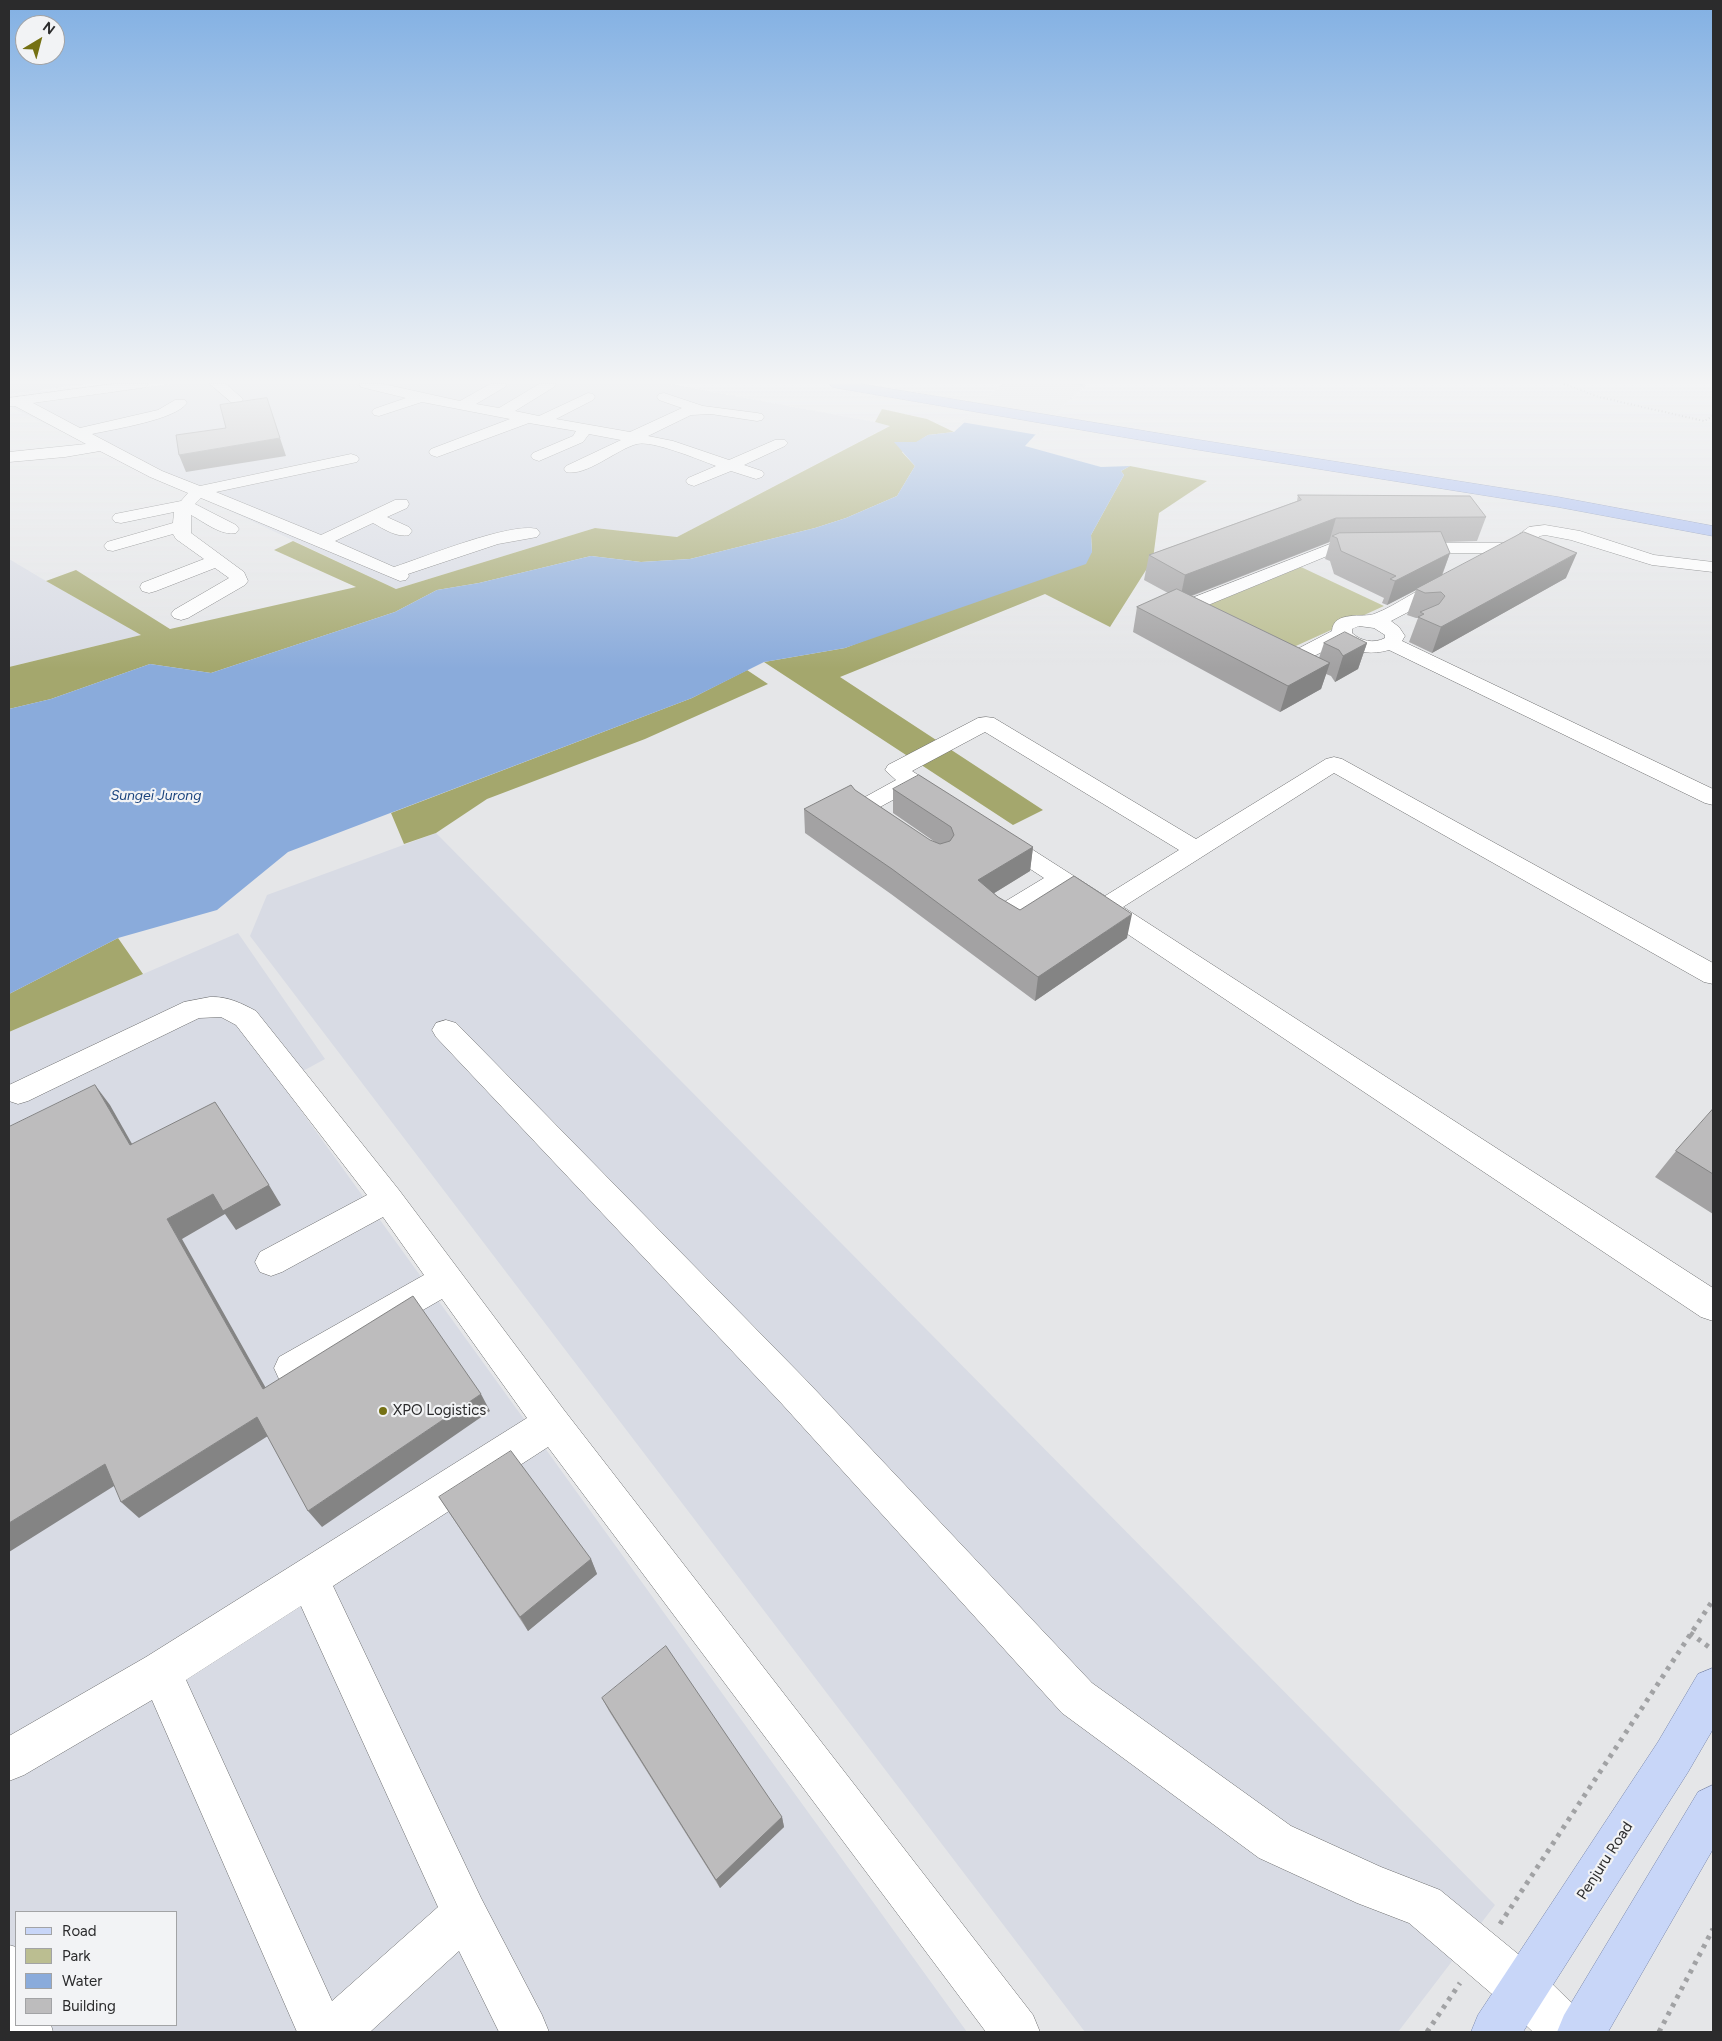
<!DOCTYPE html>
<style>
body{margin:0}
#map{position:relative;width:1722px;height:2041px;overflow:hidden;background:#e5e6e8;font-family:Figtree,sans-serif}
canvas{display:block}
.frame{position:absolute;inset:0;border:10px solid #2b2b2c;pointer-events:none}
.legend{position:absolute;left:15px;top:1911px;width:162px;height:115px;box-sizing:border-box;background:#f2f3f5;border:1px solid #a2a3a5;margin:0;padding:6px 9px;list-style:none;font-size:15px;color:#2b2b2c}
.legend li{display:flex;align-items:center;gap:10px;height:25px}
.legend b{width:25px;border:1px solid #a2a3a5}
.north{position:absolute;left:15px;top:15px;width:50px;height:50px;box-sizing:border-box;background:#f2f3f5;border:1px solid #a2a3a5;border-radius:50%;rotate:37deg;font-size:14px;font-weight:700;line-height:20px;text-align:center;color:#2b2b2c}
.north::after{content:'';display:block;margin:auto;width:18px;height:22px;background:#757114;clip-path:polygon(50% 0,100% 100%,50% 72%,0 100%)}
</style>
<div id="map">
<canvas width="1722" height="2041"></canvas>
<div class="frame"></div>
<ul class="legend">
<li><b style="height:6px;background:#c8d6f8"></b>Road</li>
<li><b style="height:14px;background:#bbbe91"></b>Park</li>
<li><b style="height:14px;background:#8aabdb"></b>Water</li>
<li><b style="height:14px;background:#bdbcbd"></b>Building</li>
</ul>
<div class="north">N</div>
</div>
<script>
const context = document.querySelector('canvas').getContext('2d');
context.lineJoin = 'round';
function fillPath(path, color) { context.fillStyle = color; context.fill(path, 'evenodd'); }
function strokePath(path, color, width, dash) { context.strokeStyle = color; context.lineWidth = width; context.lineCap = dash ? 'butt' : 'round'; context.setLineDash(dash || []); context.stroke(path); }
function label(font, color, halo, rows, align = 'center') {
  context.font = font + ' Figtree,sans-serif'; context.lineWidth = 4.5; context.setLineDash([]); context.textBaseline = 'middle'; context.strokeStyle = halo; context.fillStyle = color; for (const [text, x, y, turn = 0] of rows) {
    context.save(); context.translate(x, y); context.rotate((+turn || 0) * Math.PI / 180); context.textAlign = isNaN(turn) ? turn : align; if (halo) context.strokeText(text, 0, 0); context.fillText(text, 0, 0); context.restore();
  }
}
const built = new Path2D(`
 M 9,384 L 87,384 L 9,394 Z
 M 170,384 L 670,384 L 891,425 L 677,537 L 595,528 L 396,589 L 10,407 Z
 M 9,559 L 46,581 L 141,635 L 9,667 Z
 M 436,833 L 1495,1905 L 1398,2032 L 1085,2032 L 250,936 L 267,895 Z
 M 238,933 L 325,1059 L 281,1083 L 967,2032 L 9,2032 L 9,1032 ZM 16,1912 L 176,1912 L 176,2025 L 16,2025 Z`);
const green = new Path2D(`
 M 1301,567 L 1384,606 L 1287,650 L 1206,606 Z`);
const forest = new Path2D(`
 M 882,409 L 927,419 L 954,432 L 928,435 L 902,452 L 915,466 L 897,496 L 846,518 L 815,528 L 690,559 L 641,562 L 591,556 L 479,583 L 437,590 L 395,612 L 211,673 L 150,664 L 51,699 L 9,709 L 9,667 L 141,635 L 46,581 L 76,570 L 170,629 L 356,587 L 274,550 L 293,541 L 396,589 L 595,528 L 677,537 L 890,426 L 875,422 Z
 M 1130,466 L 1207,481 L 1159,513 L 1153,559 L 1110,627 L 1045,594 L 840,677 L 1043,810 L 1013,825 L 764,662 L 845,648 L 1092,552 L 1091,535 L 1124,475 L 1121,471 Z
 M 747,670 L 768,684 L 645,739 L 487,799 L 436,833 L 404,844 L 391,813 L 692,698 Z
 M 118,938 L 143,974 L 9,1032 L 9,994 Z`);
const water = new Path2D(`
 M 1006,384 L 1085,384 L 1079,387 L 1025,446 L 1101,467 L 1130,466 L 1121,471 L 1124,475 L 1091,535 L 1092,552 L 1086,564 L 845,648 L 764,662 L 692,698 L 288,852 L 217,910 L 118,938 L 9,994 L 9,709 L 51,699 L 150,664 L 211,673 L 395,612 L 437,590 L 479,583 L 591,556 L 641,562 L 690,559 L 815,528 L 846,518 L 897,496 L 915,466 L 894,442 L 916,442 L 928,435 L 954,432 Z`);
const pier = new Path2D(`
 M 1003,384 L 1071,384 L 1086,386 L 1066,403 L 1038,435 L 961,422 Z`);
const pathFar1 = new Path2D(`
 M 1564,384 L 1599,397 L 1704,421 L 1713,416`);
const path = new Path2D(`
 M 1690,1633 L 1713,1650
 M 1500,1924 L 1713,1600
 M 1427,2032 L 1460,1983
 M 1659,2032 L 1713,1929`);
const minor = new Path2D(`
 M 112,384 L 148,384 L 146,387 L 141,388 L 33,403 L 80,428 L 158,410 L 175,400 L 185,400 L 187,403 C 175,420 114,429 92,434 L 162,471 L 200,486 L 351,454 L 357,456 L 359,459 L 357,462 L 216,492 L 321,535 L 395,500 L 407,500 L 409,504 L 407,508 L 387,517 L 409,527 L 412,531 L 409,535 C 397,538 384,529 373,523 L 335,541 L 394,567 C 425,557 510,522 537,529 L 540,533 L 537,537 L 498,544 L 408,574 L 409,576 L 406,580 L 400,581 L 201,498 L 195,504 L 236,525 L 239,529 L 236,533 C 221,536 204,522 191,515 L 191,533 L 244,572 L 248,581 L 245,585 L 188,618 L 181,620 L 174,618 L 171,614 L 174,610 L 229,578 L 215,568 L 156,591 L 149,593 L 142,591 L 140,587 L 142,583 L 204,559 L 176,539 L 173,534 L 113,551 L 107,550 L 104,546 L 107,542 L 173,523 L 174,512 L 121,523 L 115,522 L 112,518 L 115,514 L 181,501 L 188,493 L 150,477 L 100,451 L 65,457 L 9,462 L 9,452 L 86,444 L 15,406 L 9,406 L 9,398 Z
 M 210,384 L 226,384 L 243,399 L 241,402 L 231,402 Z
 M 359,384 L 383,384 L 460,401 L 490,384 L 507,384 L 505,387 L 476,404 L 499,408 L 539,384 L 556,384 L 554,387 L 515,411 L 539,416 L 588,393 L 593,394 L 595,397 L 593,400 L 556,419 L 630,432 L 682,408 L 659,400 L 657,397 L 659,394 L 664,393 L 703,406 L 757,413 L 762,414 L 764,417 L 762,420 L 757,421 L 711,414 L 691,415 L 648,436 L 673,441 L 729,460 L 775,440 L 785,440 L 788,443 L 785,446 L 744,465 L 762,471 L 764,474 L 762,477 L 756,479 L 731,471 L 694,486 L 688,484 L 686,481 L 688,478 L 716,466 C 700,460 652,440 637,444 C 617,449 586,477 566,472 L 564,469 L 566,466 L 621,440 L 589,434 L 583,442 L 539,461 L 533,459 L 531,456 L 533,453 L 573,436 L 576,431 L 529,423 L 437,457 L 431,455 L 429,452 L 431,449 L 510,419 L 422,402 L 379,416 L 374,415 L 372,412 L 374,409 L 406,398 L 361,387 Z
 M 1545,525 L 1580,531 L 1654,555 L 1713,562 L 1713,572 L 1652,565 L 1571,540 L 1545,535 L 1540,536 L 1517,552 L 1511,553 L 1410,553 L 1404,552 L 1401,548 L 1404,544 L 1410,543 L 1507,543 L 1529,527 Z
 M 1330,544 L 1370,545 L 1373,549 L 1370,553 L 1332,554 L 1196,610 L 1203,616 L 1200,620 C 1189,623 1178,618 1172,609 L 1174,605 Z
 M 1445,579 L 1452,581 L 1454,585 L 1452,589 L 1391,621 L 1399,627 L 1405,636 L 1402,641 L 1713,789 L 1713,805 L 1705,803 L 1389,650 C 1372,655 1355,653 1340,643 L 1292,667 L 1285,669 L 1278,667 L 1275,663 L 1278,659 L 1332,631 C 1333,610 1364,618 1374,614 C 1398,605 1420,586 1445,579 ZM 1359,626 L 1374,628 L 1385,635 L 1385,638 C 1373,644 1361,641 1352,633 L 1352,629 Z
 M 986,717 L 994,718 L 1196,839 L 1326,759 L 1334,757 L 1342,759 L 1713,963 L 1713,984 L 1704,982 L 1334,773 L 1123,907 L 1713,1288 L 1713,1321 L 1701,1317 L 1096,913 L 1093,909 L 1087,907 L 1061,890 C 1044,901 1016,925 996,919 L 992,913 L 996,907 L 1044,878 L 992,844 L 988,839 L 992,834 L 1000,832 L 1008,834 L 1105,896 L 1179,850 L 985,732 L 912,771 L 949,795 L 952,800 L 949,805 C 934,809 924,799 911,790 L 880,807 L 894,817 L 898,822 L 894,827 C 879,831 861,820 852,807 L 856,802 L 896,780 L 885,770 L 888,765 L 978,718 Z
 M 210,997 C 227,996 241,1003 256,1011 L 399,1190 L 564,1410 L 1033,2015 L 1040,2032 L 986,2032 L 548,1447 L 333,1586 L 481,1898 L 542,2015 L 549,2032 L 499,2032 L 459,1951 L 370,2032 L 297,2032 L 152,1700 L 24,1775 L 9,1781 L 9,1736 L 146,1657 L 527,1418 L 442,1299 L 303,1379 L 291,1384 L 279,1379 L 274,1368 L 279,1357 L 424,1275 L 383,1217 L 282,1272 L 271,1276 L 260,1272 L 255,1262 L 260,1252 L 367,1195 L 236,1025 L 221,1017 L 199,1018 L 28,1101 L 18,1104 L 9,1101 L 9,1085 L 184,1002 ZM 301,1606 L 438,1907 L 332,2001 L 186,1680 Z
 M 446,1020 L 456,1023 L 806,1380 L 1092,1683 L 1291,1826 L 1381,1867 L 1440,1890 L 1540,1972 L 1584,2015 L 1591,2032 L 1533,2032 L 1506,2006 L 1409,1923 L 1357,1903 L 1259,1858 L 1062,1713 L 782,1404 L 436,1037 L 432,1030 L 436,1023 Z
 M 9,1945 L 16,1947 L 16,2025 L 51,2025 L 53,2032 L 9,2032 Z`);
const major = new Path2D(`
 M 1713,1668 L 1713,1729 L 1688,1772 L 1523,2032 L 1471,2032 L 1478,2015 L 1658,1742 L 1698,1674 Z
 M 1713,1785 L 1713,1849 L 1608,2032 L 1557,2032 L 1564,2015 L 1698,1792 Z`);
const highway = new Path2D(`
 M 830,384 L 861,384 L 1193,439 L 1558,497 L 1713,526 L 1713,536 L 1558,507 L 1193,449 L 837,388 L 832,387 Z`);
const wall = new Path2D(`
 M 1298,495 L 1486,517 L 1477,541 L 1445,542 L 1450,553 L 1442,576 L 1566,578 L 1432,653 L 1409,642 L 1418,618 L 1416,618 L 1407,615 L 1416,590 L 1387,605 L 1382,603 L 1384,598 L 1334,574 L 1330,561 L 1325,559 L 1330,542 L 1192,596 L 1319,658 L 1324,643 L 1367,643 L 1358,669 L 1335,682 L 1331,676 L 1326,674 L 1321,689 L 1280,712 L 1133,632 L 1137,607 L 1168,593 L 1144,580 L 1149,555 L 1297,501 Z
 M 893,789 L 1033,847 L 1030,871 L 994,893 L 998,897 L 1020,910 L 1127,938 L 1035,1001 L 891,894 L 805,833 L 804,809 L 935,842 L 893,813 Z
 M 1713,1110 L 1713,1214 L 1655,1177 L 1676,1151 Z
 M 439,1497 L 591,1559 L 597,1574 L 528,1631 Z
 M 602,1698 L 782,1817 L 784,1827 L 720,1888 L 609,1711 Z`);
const shadedWall = new Path2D(`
 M 280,438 L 286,456 L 186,472 L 179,455 Z
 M 1336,518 L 1329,542 L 1180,600 L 1185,575 Z
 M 1450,553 L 1441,577 L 1416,589 L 1416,590 L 1387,605 L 1395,581 Z
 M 1577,553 L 1566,578 L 1432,653 L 1441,627 Z
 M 1367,643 L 1358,669 L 1335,682 L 1343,656 Z
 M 1330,663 L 1321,689 L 1280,712 L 1288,686 Z
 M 1033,847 L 1030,871 L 975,905 L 978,880 Z
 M 1132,914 L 1127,938 L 1035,1001 L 1038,977 Z
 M 95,1085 L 110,1105 L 144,1165 L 130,1145 Z
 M 269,1185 L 281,1205 L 236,1230 L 225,1214 L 182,1239 L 276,1406 L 263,1389 L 167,1219 L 213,1194 Z
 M 481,1394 L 490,1411 L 322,1527 L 308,1511 Z
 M 257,1417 L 271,1434 L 139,1518 L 121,1502 Z
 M 105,1464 L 122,1481 L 9,1552 L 9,1523 Z
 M 591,1559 L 597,1574 L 528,1631 L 520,1617 Z
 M 782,1817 L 784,1827 L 720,1888 L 716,1880 Z`);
const building = new Path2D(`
 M 267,398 L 280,438 L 179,455 L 176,435 L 226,428 L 220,405 Z
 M 1298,495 L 1470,496 L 1486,517 L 1336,518 L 1185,575 L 1149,555 L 1301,500 Z
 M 1441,532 L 1450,553 L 1395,581 L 1390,579 L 1396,576 L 1341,551 L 1337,538 L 1332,536 L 1339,533 Z
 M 1524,532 L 1577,553 L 1441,627 L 1418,617 L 1424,614 L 1420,612 L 1439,604 L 1445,596 L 1441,592 L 1425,593 L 1416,589 Z
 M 1177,589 L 1330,663 L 1288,686 L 1137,607 Z
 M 1345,632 L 1367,643 L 1343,656 L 1339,650 L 1324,643 Z
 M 919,775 L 1033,847 L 978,880 L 998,897 L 1020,910 L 1074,876 L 1132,914 L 1038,977 L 892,869 L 804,809 L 851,785 L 855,790 L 930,840 L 940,844 L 950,841 L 954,835 L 951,827 L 893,789 Z
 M 95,1085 L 130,1145 L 215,1102 L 269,1185 L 223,1211 L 213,1194 L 167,1219 L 263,1389 L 413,1296 L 481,1394 L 308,1511 L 257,1417 L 121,1502 L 105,1464 L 9,1523 L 9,1127 Z
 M 1713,1109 L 1713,1174 L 1676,1151 Z
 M 511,1451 L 591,1559 L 520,1617 L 439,1497 Z
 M 666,1646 L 782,1817 L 716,1880 L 602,1698 Z`);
const markers = [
 [383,1411,5,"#757114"]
];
const waterNames = [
 ["Sungei Jurong",156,796]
];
const nearPoinames = [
 ["XPO Logistics",393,1411]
];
const nearStreetnames = [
 ["Penjuru Road",1605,1861,-57]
];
fillPath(built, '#d8dbe4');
fillPath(green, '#bbbe91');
fillPath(forest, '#a4a76d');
fillPath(water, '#8aabdb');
fillPath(pier, '#e5e6e8');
strokePath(minor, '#6d6e6f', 1);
strokePath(major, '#7a88ad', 1);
strokePath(highway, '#7a88ad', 1);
strokePath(pathFar1, '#a1a2a4', 2, [1, 2.5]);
strokePath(path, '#a1a2a4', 5, [4, 5.5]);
fillPath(minor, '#fff');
fillPath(major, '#c8d6f8');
fillPath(highway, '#a4baf3');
fillPath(wall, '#a3a2a3');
fillPath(shadedWall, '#848484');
fillPath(building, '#bdbcbd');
strokePath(building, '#848484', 1);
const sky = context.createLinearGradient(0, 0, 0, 669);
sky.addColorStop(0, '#82b0e3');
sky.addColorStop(0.57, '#f3f4f5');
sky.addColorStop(1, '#f3f4f500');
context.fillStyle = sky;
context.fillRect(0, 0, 1722, 669);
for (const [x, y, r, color] of markers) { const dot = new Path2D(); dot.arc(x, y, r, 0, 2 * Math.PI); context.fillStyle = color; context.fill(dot); strokePath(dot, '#f2f3f5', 2); }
label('italic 14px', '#1b447e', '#f2f3f5', waterNames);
label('15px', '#2b2b2c', '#f2f3f5', nearPoinames, 'left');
label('15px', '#2b2b2c', '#f2f3f5', nearStreetnames);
</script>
